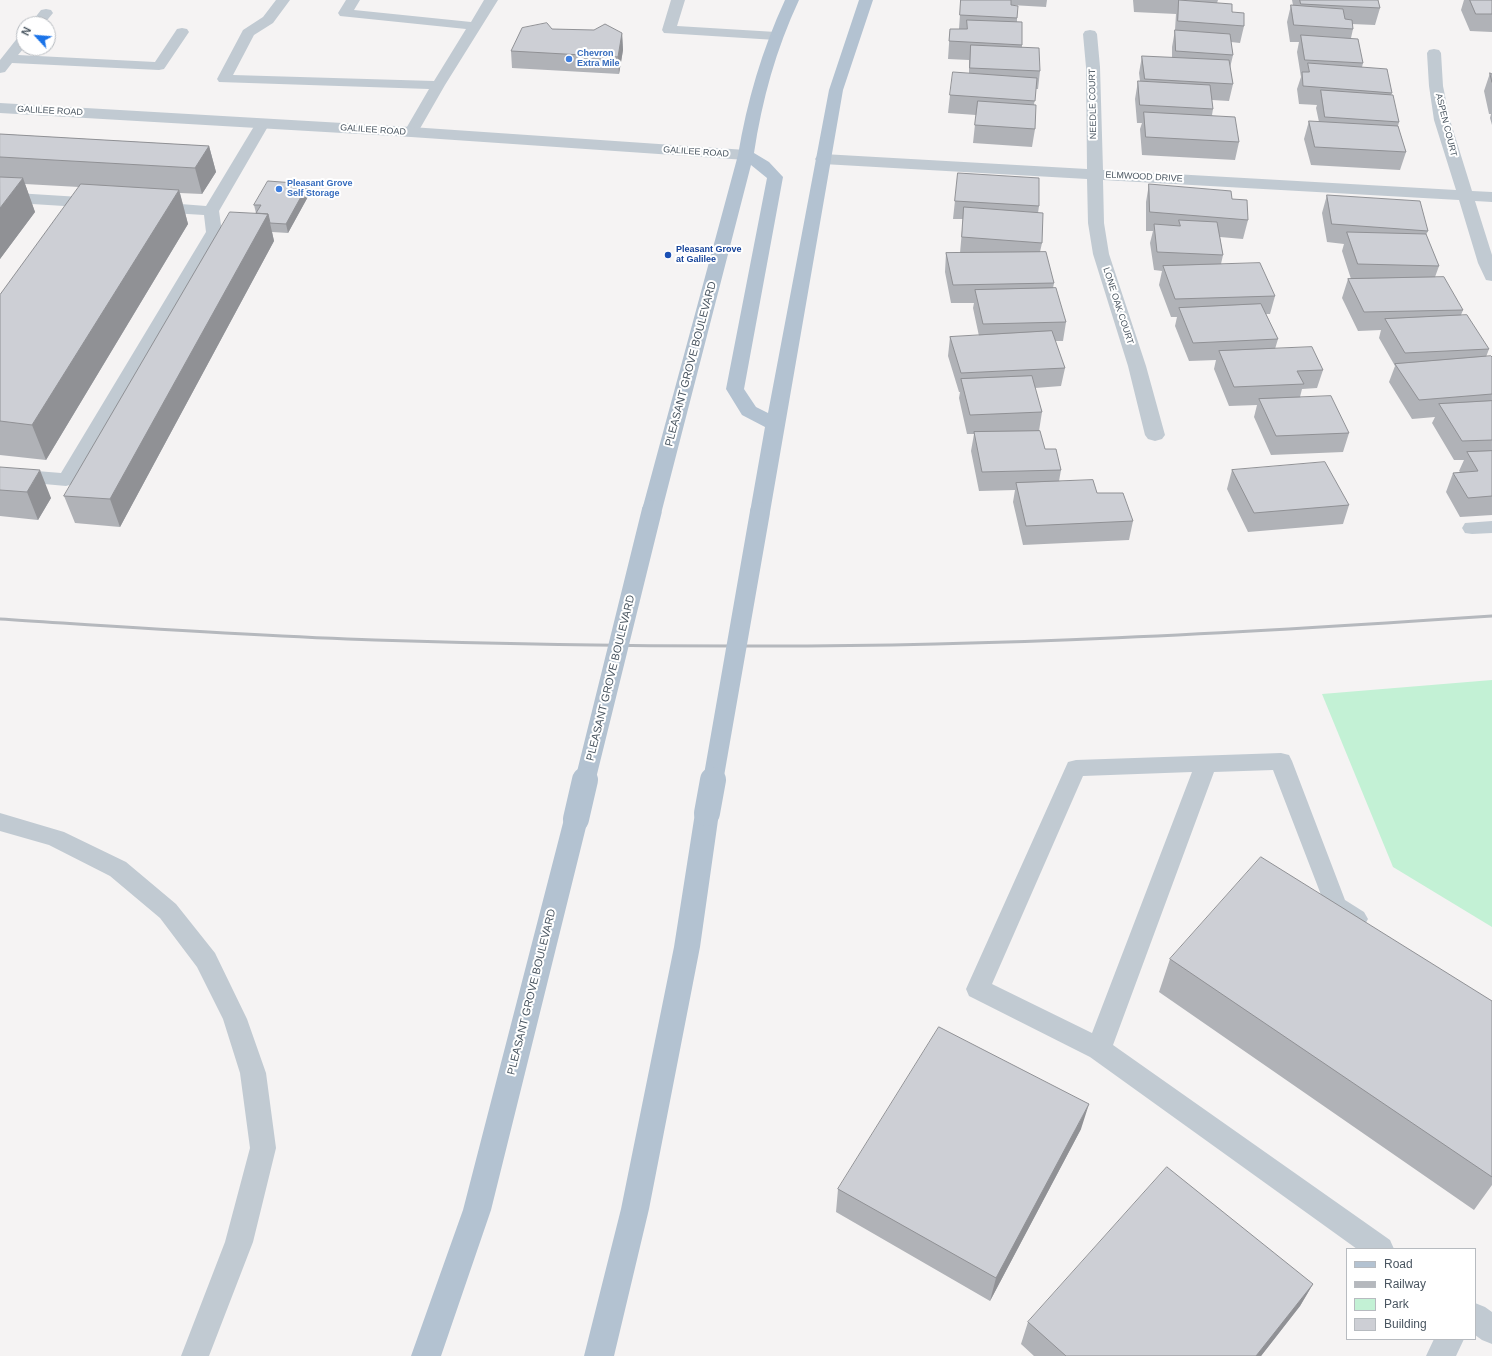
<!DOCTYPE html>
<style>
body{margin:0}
#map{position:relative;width:1492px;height:1356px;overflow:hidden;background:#f5f3f3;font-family:Helvetica,sans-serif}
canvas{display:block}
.legend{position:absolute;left:1346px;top:1248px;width:130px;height:92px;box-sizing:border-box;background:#fff;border:1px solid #b7bbc0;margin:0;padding:5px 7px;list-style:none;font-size:12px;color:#4a5661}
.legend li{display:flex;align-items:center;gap:8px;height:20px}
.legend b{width:20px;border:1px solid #b7bbc0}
.north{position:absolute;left:16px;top:16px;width:40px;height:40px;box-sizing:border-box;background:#fff;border:1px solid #b7bbc0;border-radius:50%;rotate:296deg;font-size:11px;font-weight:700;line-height:16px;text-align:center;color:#4a5661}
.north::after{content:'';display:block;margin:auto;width:14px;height:18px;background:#1a73e8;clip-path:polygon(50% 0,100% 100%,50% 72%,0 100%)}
</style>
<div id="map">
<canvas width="1492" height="1356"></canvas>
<ul class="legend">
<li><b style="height:5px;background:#b3c2d1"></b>Road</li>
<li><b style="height:5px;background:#b5b8bd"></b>Railway</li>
<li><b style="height:11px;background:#c3f1d5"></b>Park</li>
<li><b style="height:11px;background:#cdcfd5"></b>Building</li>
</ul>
<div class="north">N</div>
</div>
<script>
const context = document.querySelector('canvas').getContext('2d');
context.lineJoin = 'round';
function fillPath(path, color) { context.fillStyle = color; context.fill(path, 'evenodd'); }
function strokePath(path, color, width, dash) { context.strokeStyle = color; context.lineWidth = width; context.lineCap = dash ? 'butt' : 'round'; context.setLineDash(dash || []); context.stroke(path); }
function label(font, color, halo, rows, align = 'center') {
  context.font = font + ' Helvetica,sans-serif'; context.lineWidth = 4; context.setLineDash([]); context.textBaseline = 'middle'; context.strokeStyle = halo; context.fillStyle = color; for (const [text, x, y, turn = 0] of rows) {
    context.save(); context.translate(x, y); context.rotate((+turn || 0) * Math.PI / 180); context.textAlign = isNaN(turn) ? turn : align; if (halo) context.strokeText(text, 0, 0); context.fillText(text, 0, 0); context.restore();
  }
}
const green = new Path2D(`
 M 1492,680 L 1492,927 L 1393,867 L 1322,694 Z`);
const lane = new Path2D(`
 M 276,0 L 290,0 L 273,23 L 254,35 L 233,75 L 434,81 L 466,29 L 340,16 L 338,13 L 346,0 L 360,0 L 354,10 L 471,22 L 484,0 L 498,0 L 445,85 L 418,132 L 416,135 L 411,136 L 406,135 L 404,132 L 429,89 L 219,82 L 217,79 L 243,30 L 263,17 Z
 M 671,0 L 685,0 L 677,26 L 776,32 L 781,33 L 783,36 L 781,39 L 776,40 L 664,33 L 662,30 Z
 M 46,9 L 51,10 L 53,13 L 44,24 L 30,24 L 41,10 Z
 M 182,28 L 187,29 L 189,32 L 164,69 L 159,70 L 12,63 L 5,72 L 0,73 L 0,60 L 19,36 L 24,35 L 24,48 L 18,55 L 155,62 L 177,29 Z
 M 263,119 L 268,120 L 270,123 L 219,211 L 222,232 L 73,484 L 66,486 L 0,480 L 0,468 L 61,473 L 206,232 L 204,215 L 155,212 L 150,210 L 147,207 L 150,204 L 155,202 L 206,206 L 256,123 L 258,120 Z
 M 0,192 L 96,198 L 101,200 L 104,203 L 101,206 L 96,208 L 0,202 Z
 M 1492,521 L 1492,533 L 1472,534 L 1465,533 L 1462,528 L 1465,523 Z
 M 1281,753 L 1289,755 L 1292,761 L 1345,900 L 1364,912 L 1368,919 L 1364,926 C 1349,931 1340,921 1328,913 L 1273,770 L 1214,772 L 1113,1045 L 1390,1240 L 1394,1249 L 1357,1249 L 1090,1057 L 969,996 L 966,989 L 1068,762 L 1076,760 ZM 1192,772 L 1092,1033 L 992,984 L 1083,776 Z
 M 0,813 L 64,832 L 126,862 L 176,904 L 215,953 L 247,1019 L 266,1073 L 276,1148 L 253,1242 L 209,1356 L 181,1356 L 225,1242 L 250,1148 L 240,1073 L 223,1019 L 197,967 L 160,918 L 110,876 L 49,845 L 0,831 Z
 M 1475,1303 L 1485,1307 L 1492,1312 L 1492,1344 L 1482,1340 L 1475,1335 Z
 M 1434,1339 L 1464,1339 L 1456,1356 L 1426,1356 Z`);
const street = new Path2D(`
 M 1090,30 L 1095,31 L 1097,34 L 1100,67 L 1103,170 L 1456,190 L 1434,120 L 1429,86 L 1427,53 L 1429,50 L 1434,49 L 1439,50 L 1441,53 L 1443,86 L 1450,120 L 1472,191 L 1492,192 L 1492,202 L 1475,201 L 1492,255 L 1492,281 L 1486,280 L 1478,263 L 1459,200 L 1103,180 L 1104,223 L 1109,254 L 1146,366 L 1165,435 L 1162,439 L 1155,441 L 1148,439 L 1145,435 L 1128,366 L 1093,254 L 1088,223 L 1087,179 L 823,164 L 817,162 L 815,159 L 817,156 L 823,154 L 1087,169 L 1086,67 L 1083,34 L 1085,31 Z
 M 0,103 L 411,127 L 746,150 L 752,152 L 754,155 L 752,158 L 746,160 L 411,137 L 0,113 Z`);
const primary = new Path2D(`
 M 785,0 L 799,0 C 776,49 762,100 754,153 L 769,162 L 783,177 L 744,389 L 756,407 L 768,413 L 829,90 L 859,0 L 873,0 L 843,90 L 770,512 L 767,517 L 760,519 L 753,517 L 750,512 L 765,427 L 742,415 L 726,389 L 767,178 L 751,165 L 662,510 L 659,515 L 652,517 L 645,515 L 642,510 L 738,155 C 747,101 762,50 785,0 Z
 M 707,804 L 715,806 L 719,813 L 700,947 L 649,1209 L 614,1356 L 584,1356 L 621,1209 L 674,947 L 695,813 L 699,806 Z
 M 576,810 L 584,812 L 588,819 L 491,1210 L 441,1356 L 411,1356 L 463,1210 L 564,819 L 568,812 Z`);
const rail = new Path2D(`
 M 0,619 C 125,627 250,636 375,640 C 497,644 620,646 742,646 C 993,647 1242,633 1492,616`);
const primaryBridgeFar1 = new Path2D(`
 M 585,781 L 652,510
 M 713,781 L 760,512`);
const primaryBridge = new Path2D(`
 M 707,813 L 713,780
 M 576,819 L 585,780`);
const wall = new Path2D(`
 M 961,0 L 1047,0 L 1046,7 L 1011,5 L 1017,18 L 1017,22 L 1022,45 L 1022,47 L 1040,71 L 1038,89 L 1036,89 L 1034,105 L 1035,129 L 1032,147 L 973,143 L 976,115 L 948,113 L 950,95 L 969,73 L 969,60 L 948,59 L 950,29 L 959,29 Z
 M 1133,0 L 1218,0 L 1217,3 L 1232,12 L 1244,26 L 1240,43 L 1231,42 L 1233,55 L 1230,68 L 1233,84 L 1229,101 L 1212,100 L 1213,109 L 1212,115 L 1239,142 L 1235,160 L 1142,155 L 1140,129 L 1142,123 L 1137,123 L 1135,99 L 1138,81 L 1140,81 L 1139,73 L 1142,56 L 1172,58 L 1172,47 L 1175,30 L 1176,14 L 1134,12 Z
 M 1292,0 L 1378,0 L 1380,8 L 1375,25 L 1352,24 L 1353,29 L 1351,38 L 1363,63 L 1362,67 L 1392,93 L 1391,95 L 1399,122 L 1398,126 L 1406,152 L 1400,170 L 1311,165 L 1304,139 L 1309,121 L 1319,122 L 1316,108 L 1317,105 L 1299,104 L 1297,89 L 1301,77 L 1297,52 L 1299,42 L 1290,42 L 1287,22 L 1291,5 L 1293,5 Z
 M 1464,0 L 1492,0 L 1492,32 L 1470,31 L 1461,10 Z
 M 552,29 L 622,33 L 623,50 L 619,74 L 512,68 L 511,51 Z
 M 1490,73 L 1492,74 L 1492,125 L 1490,118 L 1491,114 L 1489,114 L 1484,91 Z
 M 0,134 L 209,146 L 216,172 L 202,194 L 180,193 L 188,224 L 46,460 L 0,455 L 0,295 L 79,187 L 25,184 L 35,212 L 0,259 Z
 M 958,173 L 1039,206 L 1038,213 L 1042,243 L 1040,252 L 1054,283 L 1053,288 L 1066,322 L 1063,341 L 1055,341 L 1065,368 L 1061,386 L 1035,388 L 1042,412 L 1039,431 L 1045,449 L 1061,470 L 1059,481 L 1097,493 L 1133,521 L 1129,540 L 1023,545 L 1013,502 L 1015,490 L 979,491 L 971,451 L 974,434 L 967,434 L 959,398 L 960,392 L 959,392 L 948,356 L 950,337 L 979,336 L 973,308 L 974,303 L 951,303 L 945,272 L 946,253 L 960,253 L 963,219 L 953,219 Z
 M 1149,184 L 1232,199 L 1248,220 L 1243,239 L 1220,237 L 1223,255 L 1221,264 L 1275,296 L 1270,314 L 1266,314 L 1278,339 L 1275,349 L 1323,370 L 1317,388 L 1302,389 L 1300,397 L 1349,433 L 1343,452 L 1271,455 L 1254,417 L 1257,405 L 1229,406 L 1214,369 L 1216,360 L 1189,361 L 1175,326 L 1177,317 L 1171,317 L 1159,285 L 1162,271 L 1154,270 L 1150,243 L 1153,231 L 1146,231 L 1146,202 Z
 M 310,193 L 288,233 L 272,232 L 274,241 L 120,527 L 75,523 L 64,496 L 256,213 L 254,205 Z
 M 1327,195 L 1428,231 L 1426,235 L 1439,266 L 1435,277 L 1463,310 L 1461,315 L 1489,349 L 1486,357 L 1492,357 L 1492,515 L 1460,517 L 1446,492 L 1453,473 L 1460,472 L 1459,471 L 1464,460 L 1454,460 L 1432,423 L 1435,417 L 1412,419 L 1389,382 L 1395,366 L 1379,338 L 1381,330 L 1358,331 L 1342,298 L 1348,279 L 1351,279 L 1342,251 L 1344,244 L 1327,242 L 1322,213 Z
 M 0,467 L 51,498 L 38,520 L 0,516 Z
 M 1232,470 L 1349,505 L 1343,524 L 1248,532 L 1227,489 Z
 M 1170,959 L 1492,1001 L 1492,1185 L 1474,1210 L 1159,992 Z
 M 1081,1129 L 990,1301 L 836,1212 L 838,1189 Z
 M 1313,1284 L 1300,1306 L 1261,1356 L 1034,1356 L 1021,1344 L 1028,1322 Z`);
const shadedWall = new Path2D(`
 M 622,33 L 623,50 L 619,74 L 618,57 Z
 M 209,146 L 216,172 L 202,194 L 195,168 Z
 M 23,178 L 35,212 L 0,259 L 0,208 Z
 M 308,184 L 310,193 L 288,233 L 286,224 Z
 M 179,190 L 188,224 L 46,460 L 32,425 Z
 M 268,214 L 274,241 L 120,527 L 110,499 Z
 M 40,470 L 51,498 L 38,520 L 27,492 Z
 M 1089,1104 L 1081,1129 L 990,1301 L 996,1278 Z
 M 1313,1284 L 1300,1306 L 1261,1356 L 1256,1356 Z`);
const building = new Path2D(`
 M 961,0 L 1011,0 L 1011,5 L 1018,6 L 1017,18 L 960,15 Z
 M 1179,0 L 1232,4 L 1232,12 L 1244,13 L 1244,26 L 1178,21 Z
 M 1300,0 L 1378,0 L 1380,8 L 1301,4 Z
 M 1470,0 L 1492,0 L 1492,14 L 1476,14 Z
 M 1291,5 L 1343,9 L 1345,19 L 1352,20 L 1353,29 L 1294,25 Z
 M 967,20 L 1022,22 L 1022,45 L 949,41 L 950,29 L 967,29 Z
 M 547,23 L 552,29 L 594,30 L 605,24 L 622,33 L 618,57 L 511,51 L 522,28 Z
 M 1175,30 L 1230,34 L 1233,55 L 1176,51 Z
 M 1301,35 L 1358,39 L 1363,63 L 1305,60 Z
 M 971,45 L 1039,48 L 1040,71 L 970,68 Z
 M 1142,56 L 1229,60 L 1233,84 L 1145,79 Z
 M 1308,63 L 1387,69 L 1392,93 L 1303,86 L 1302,72 L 1309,72 Z
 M 953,72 L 1037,78 L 1035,101 L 950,95 Z
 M 1490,73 L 1492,74 L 1492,82 Z
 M 1138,81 L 1210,85 L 1213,109 L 1140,105 Z
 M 1321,90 L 1393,95 L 1399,122 L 1325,117 Z
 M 978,101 L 1036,105 L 1035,129 L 975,125 Z
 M 1144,112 L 1235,117 L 1239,142 L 1146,137 Z
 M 1309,121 L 1398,126 L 1406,152 L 1315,147 Z
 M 0,134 L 209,146 L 195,168 L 0,157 Z
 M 958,173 L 1039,178 L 1039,206 L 955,201 Z
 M 0,177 L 23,178 L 0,208 Z
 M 268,181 L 308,184 L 286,224 L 270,223 L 268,214 L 256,213 L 261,205 L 254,205 Z
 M 81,184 L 179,190 L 32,425 L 0,421 L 0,295 Z
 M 1149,184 L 1231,191 L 1232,199 L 1247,200 L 1248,220 L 1150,212 Z
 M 1327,195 L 1420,201 L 1428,231 L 1332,224 Z
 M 964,207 L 1043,213 L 1042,243 L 962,237 Z
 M 230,212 L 268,214 L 110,499 L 64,496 Z
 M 1179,220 L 1217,222 L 1223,255 L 1157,252 L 1154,224 L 1180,226 Z
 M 1347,232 L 1426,234 L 1439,266 L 1358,264 Z
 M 1046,252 L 1054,283 L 953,285 L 946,253 Z
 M 1260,263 L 1275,296 L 1175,299 L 1163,266 Z
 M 1444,277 L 1463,310 L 1364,312 L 1348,279 Z
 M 1056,288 L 1066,322 L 983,324 L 975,290 Z
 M 1261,304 L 1278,339 L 1193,343 L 1179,308 Z
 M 1467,315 L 1489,349 L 1405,353 L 1385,319 Z
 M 1052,331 L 1065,368 L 961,373 L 950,337 Z
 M 1312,347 L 1323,370 L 1297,371 L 1304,384 L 1234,387 L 1219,351 Z
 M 1491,356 L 1492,357 L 1492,394 L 1419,400 L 1395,364 Z
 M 1032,376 L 1042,412 L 970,415 L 961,379 Z
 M 1331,396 L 1349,433 L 1276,436 L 1259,399 Z
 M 1492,401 L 1492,440 L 1462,441 L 1439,404 Z
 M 1040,431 L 1045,449 L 1056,449 L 1061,470 L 982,472 L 974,432 Z
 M 1492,451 L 1492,496 L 1468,498 L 1453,473 L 1478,471 L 1467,452 Z
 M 1325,462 L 1349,505 L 1254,513 L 1232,470 Z
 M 0,467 L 40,470 L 27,492 L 0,490 Z
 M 1093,480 L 1097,493 L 1123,493 L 1133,521 L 1026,526 L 1016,483 Z
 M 1261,857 L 1492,1001 L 1492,1177 L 1170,959 Z
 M 939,1027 L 1089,1104 L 996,1278 L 838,1189 Z
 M 1167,1167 L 1313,1284 L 1256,1356 L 1066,1356 L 1028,1322 Z`);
const markers = [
 [569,59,4,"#3f7fe0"],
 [279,189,4,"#3f7fe0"],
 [668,255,4,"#1a4fb4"]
];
const farShopnames = [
 ["Chevron",577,54],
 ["Extra Mile",577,64],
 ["Pleasant Grove",287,184],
 ["Self Storage",287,194]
];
const farStreetnames = [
 ["NEEDLE COURT",1093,104,-91],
 ["GALILEE ROAD",50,111,3],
 ["ASPEN COURT",1446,125,76],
 ["GALILEE ROAD",373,130,4],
 ["GALILEE ROAD",696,152,4],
 ["ELMWOOD DRIVE",1144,177,3],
 ["LONE OAK COURT",1118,306,72]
];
const farTransitnames = [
 ["Pleasant Grove",676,250],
 ["at Galilee",676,260]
];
const streetNames = [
 ["PLEASANT GROVE BOULEVARD",691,364,-75],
 ["PLEASANT GROVE BOULEVARD",611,678,-76],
 ["PLEASANT GROVE BOULEVARD",532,992,-76]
];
fillPath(green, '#c3f1d5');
fillPath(lane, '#c1cad2');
fillPath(street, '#c1cad2');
fillPath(primary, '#b3c2d1');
strokePath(rail, '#b5b8bd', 3);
strokePath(primaryBridgeFar1, '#b3c2d1', 20);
strokePath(primaryBridge, '#b3c2d1', 26);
fillPath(wall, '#b0b2b7');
fillPath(shadedWall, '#909195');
fillPath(building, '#cdcfd5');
strokePath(building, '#909195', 1);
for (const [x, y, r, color] of markers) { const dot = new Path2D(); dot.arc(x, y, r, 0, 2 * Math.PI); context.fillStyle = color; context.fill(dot); strokePath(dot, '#fff', 1.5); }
label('bold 9px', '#366cbe', '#fff', farShopnames, 'left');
label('9px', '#4a5661', '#fff', farStreetnames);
label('bold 9px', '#164399', '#fff', farTransitnames, 'left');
label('11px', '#4a5661', '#fff', streetNames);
</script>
